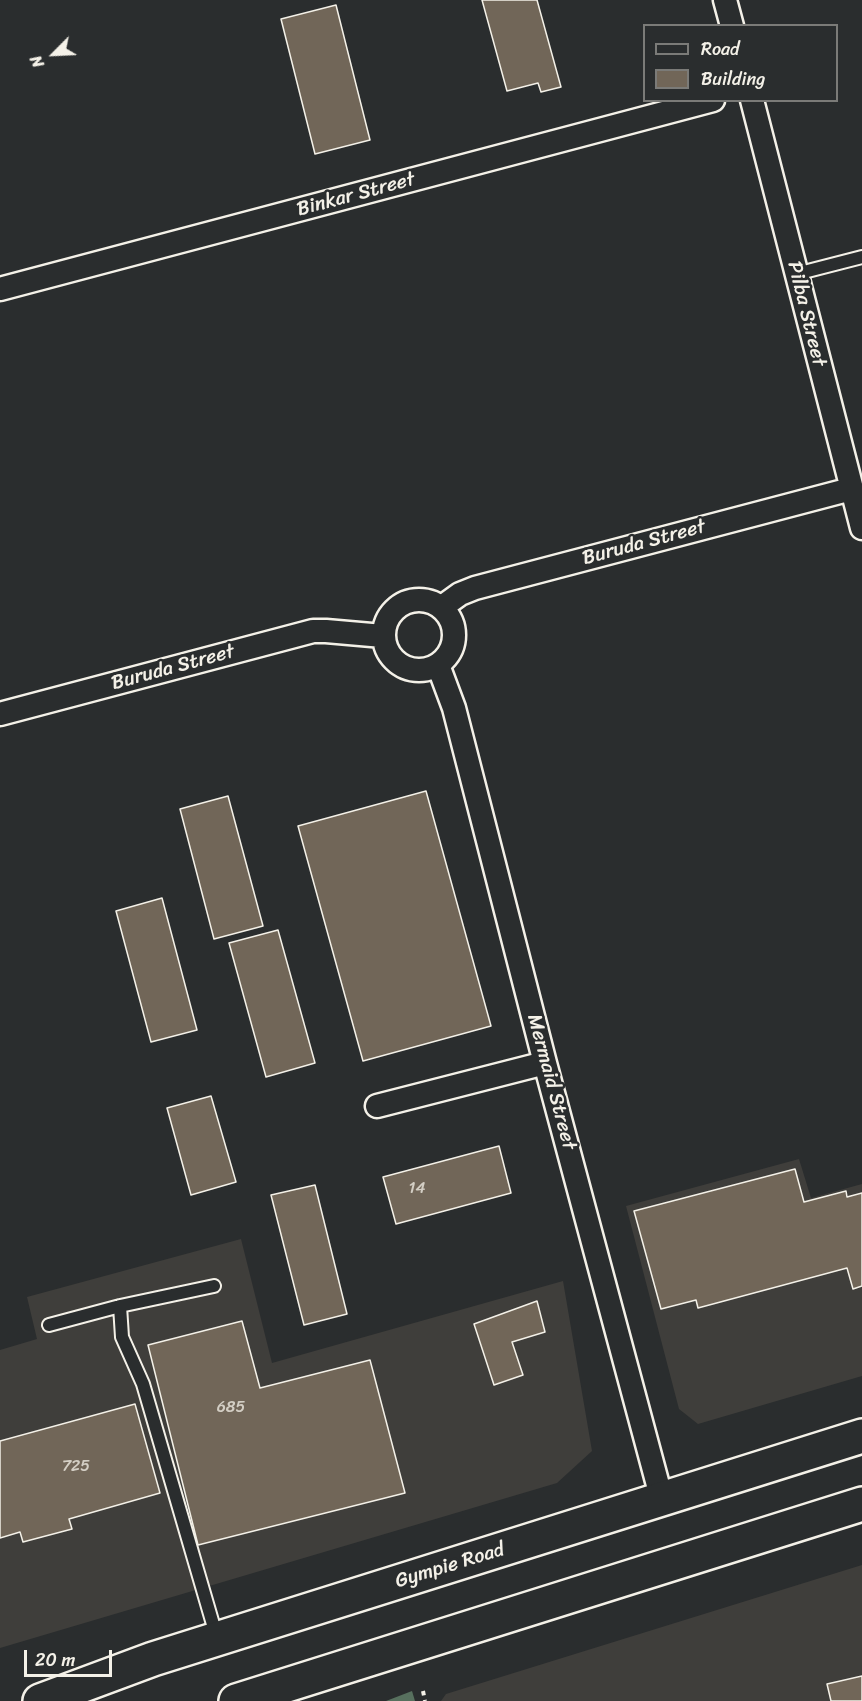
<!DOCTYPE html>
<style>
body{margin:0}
#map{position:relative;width:862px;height:1701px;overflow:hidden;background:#2a2d2e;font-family:Sriracha,sans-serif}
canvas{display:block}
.legend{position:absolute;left:643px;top:24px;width:195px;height:78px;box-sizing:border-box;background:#2a2d2e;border:2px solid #7b7b78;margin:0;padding:8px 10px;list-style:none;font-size:18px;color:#f4f1e8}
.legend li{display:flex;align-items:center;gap:12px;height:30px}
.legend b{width:30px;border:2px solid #7b7b78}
.north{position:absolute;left:24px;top:24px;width:60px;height:60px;-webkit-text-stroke:4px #2a2d2e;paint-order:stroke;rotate:246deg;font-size:16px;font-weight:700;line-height:24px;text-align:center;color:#f4f1e8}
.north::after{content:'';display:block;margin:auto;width:21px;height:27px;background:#f4f1e8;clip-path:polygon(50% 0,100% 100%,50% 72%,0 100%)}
.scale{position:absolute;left:24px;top:1650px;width:88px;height:27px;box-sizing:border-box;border:3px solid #f4f1e8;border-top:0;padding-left:8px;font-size:18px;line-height:21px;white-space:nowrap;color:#f4f1e8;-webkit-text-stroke:4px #2a2d2e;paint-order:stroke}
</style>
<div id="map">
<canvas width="862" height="1701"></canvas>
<ul class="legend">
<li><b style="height:8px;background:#2a2d2e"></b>Road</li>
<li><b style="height:16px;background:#716658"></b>Building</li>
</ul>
<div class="north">N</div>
<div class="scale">20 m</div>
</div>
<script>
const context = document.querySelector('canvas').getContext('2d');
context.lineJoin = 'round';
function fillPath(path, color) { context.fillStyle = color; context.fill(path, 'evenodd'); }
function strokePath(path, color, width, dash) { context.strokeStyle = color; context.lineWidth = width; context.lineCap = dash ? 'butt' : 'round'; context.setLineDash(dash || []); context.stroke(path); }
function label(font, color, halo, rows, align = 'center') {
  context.font = font + ' Sriracha,sans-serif'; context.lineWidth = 5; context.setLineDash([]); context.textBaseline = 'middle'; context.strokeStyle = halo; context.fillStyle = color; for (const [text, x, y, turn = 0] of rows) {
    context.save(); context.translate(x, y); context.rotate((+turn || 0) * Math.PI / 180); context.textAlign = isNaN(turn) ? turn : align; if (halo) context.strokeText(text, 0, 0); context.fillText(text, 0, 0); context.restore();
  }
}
const built = new Path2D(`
 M 799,1159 L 811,1198 L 862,1184 L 862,1376 L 698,1424 L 679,1409 L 626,1206 Z
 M 241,1239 L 272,1363 L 563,1281 L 592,1451 L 557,1483 L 0,1648 L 0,1350 L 37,1339 L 27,1297 Z
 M 862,1565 L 862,1701 L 441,1701 L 446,1694 Z`);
const green = new Path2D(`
 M 412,1691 L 415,1701 L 386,1701 Z`);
const building = new Path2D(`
 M 482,0 L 537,0 L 561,87 L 541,92 L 538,83 L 507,91 Z
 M 336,5 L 370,140 L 315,154 L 281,19 Z
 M 426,791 L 491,1026 L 363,1061 L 298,826 Z
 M 228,796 L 263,926 L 214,939 L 180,809 Z
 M 162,898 L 197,1030 L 151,1042 L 116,911 Z
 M 278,930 L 315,1063 L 266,1077 L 229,943 Z
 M 211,1096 L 236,1182 L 191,1195 L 167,1108 Z
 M 499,1146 L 511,1193 L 396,1224 L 383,1177 Z
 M 795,1169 L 804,1202 L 846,1191 L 847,1197 L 862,1193 L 862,1286 L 853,1289 L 847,1268 L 698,1308 L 696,1300 L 661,1309 L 634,1211 Z
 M 315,1185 L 347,1314 L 304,1325 L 271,1195 Z
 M 537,1301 L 545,1332 L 512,1342 L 523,1375 L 494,1385 L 474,1324 Z
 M 242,1321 L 260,1388 L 370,1360 L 405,1493 L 198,1545 L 148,1345 Z
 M 135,1404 L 160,1493 L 69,1519 L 72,1529 L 23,1542 L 20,1532 L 0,1538 L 0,1441 Z
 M 862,1676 L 862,1701 L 831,1701 L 827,1684 Z`);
const path = new Path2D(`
 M 423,1691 L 425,1701`);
const service = new Path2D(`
 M 796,274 L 862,257
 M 120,1306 L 122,1337 L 143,1384 L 217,1638
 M 49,1325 L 120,1306 L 214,1286`);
const minor = new Path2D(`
 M 725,0 L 732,26
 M 752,100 L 862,528
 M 0,289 L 713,100
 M384 635a35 35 0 1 1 70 0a35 35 0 1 1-70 0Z
 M 442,607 L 460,594 L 475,588 L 851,489
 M 438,665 L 454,708 L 545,1063 L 662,1500
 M 0,714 L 313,631 L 326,631 L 383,636
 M 377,1106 L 545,1063`);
const trunk = new Path2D(`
 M 40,1701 L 153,1659 L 862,1436
 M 236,1701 L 862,1504`);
const numberNames = [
 ["14",417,1189],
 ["685",231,1408],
 ["725",76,1467]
];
const streetNames = [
 ["Binkar Street",356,195,-15],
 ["Pilba Street",806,314,76],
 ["Buruda Street",644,543,-15],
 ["Buruda Street",173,668,-15],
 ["Mermaid Street",551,1082,75],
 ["Gympie Road",450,1566,-17]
];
fillPath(built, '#3f3e3b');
fillPath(green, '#57705e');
fillPath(building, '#716658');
strokePath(building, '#f4f1e8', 1.5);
strokePath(service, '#f4f1e8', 16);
strokePath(minor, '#f4f1e8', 27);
strokePath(trunk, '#f4f1e8', 38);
strokePath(path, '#f4f1e8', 4, [4.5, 4.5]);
strokePath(service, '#2a2d2e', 12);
strokePath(minor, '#2a2d2e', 22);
strokePath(trunk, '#2a2d2e', 33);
label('16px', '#d3cec4', null, numberNames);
label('20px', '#f4f1e8', '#2a2d2e', streetNames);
</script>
